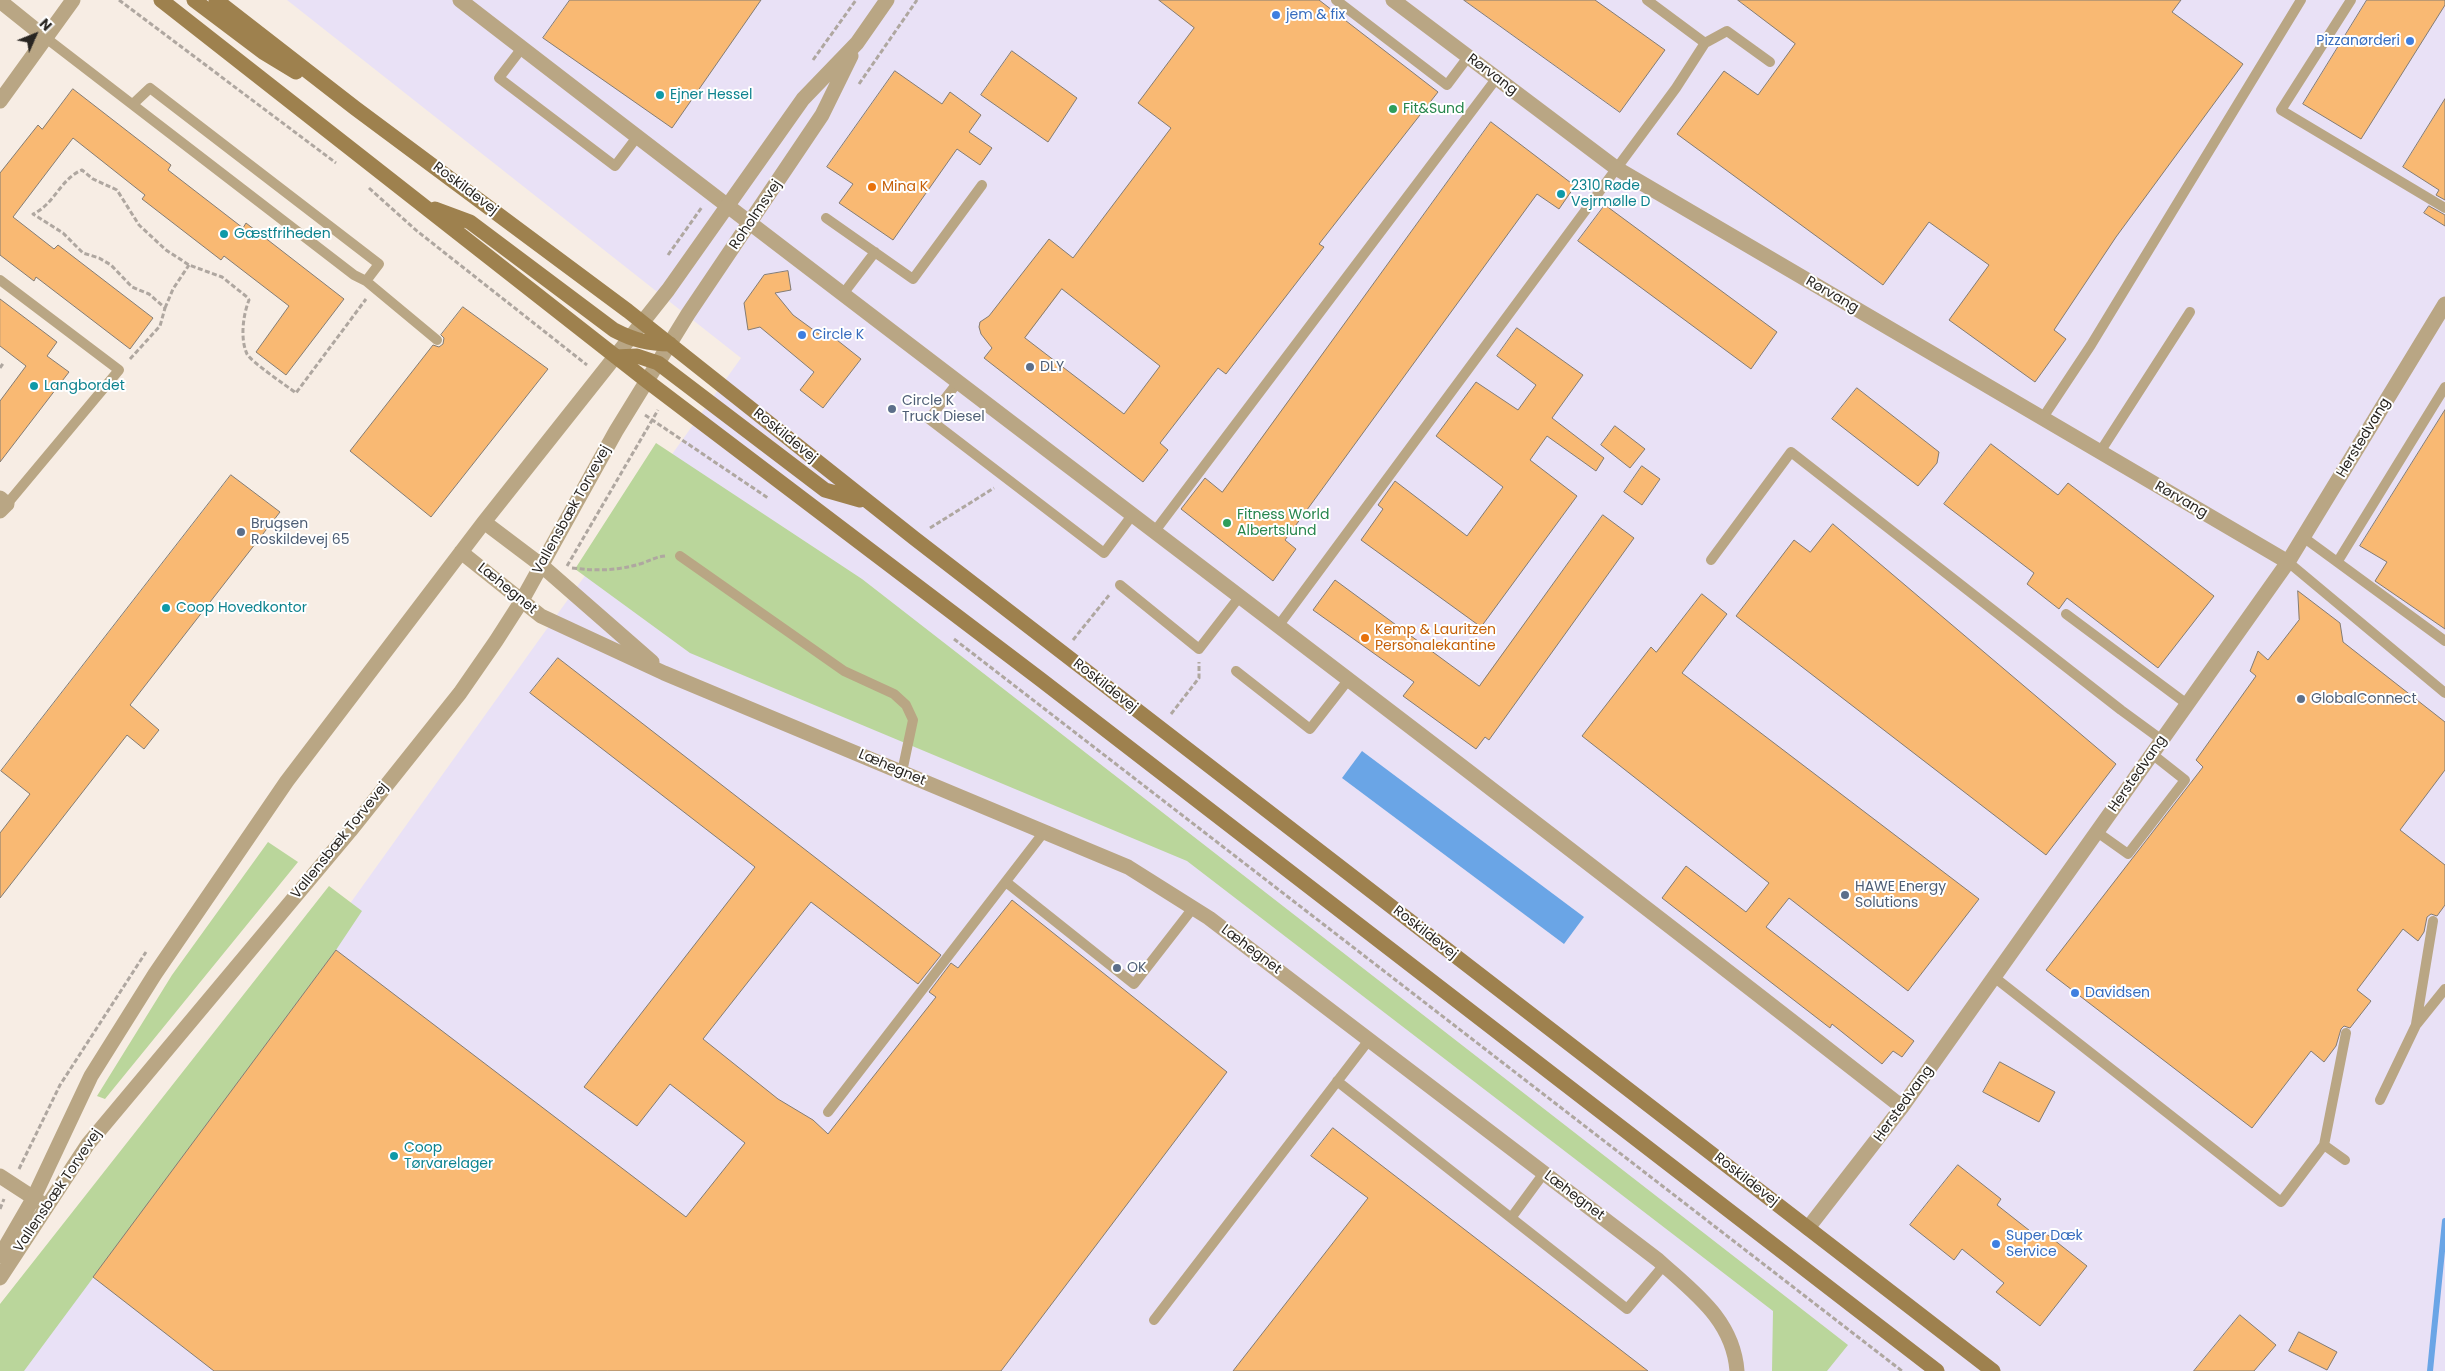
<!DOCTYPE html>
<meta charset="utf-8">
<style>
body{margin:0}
#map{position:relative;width:2445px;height:1371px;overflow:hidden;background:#f7ede4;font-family:Poppins,sans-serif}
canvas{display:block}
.north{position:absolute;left:10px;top:10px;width:50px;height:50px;-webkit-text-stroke:4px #fff;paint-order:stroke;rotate:46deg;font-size:14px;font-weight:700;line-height:20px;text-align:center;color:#282521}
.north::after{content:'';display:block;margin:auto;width:18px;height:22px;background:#282521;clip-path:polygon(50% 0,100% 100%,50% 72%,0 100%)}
</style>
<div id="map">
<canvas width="2445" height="1371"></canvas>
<div class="north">N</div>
</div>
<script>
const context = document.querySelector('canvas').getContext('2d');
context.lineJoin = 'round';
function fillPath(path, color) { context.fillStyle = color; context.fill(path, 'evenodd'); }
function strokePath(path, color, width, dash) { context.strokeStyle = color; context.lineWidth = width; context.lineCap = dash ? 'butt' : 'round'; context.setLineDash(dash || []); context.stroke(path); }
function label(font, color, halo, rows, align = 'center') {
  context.font = font + ' Poppins,sans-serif'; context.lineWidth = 4; context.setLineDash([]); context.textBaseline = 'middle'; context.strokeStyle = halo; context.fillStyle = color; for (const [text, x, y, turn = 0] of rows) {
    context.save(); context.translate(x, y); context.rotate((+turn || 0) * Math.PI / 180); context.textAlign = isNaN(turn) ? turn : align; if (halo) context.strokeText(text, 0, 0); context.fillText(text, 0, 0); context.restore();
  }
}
const industrial = new Path2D(`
 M 287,0 L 2445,0 L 2445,1371 L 15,1371 L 741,358 Z`);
const green = new Path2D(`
 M 656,443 L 862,579 L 1848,1345 L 1827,1371 L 1772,1371 L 1773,1311 L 1187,861 L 690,653 L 575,569 Z
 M 268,842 L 298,862 L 105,1099 L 97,1096 L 172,975 Z
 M 329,886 L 362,911 L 336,950 L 24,1371 L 0,1371 L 0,1304 Z`);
const water = new Path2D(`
 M 1362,751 L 1584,917 L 1564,944 L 1342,778 Z`);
const stream = new Path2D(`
 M 2430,1371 L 2445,1221`);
const building = new Path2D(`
 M 570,0 L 761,0 L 672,128 L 543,38 Z
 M 1159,0 L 1319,0 L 1438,92 L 1319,244 L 1324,247 L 1226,374 L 1218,368 L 1160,443 L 1168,450 L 1143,482 L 984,358 L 992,348 L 981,334 L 979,327 L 980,322 L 989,316 L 1049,239 L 1073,258 L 1171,128 L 1138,103 L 1194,28 ZM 1062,289 L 1160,366 L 1124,414 L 1025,338 Z
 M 1464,0 L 1595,0 L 1665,50 L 1620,112 Z
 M 1738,0 L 2181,0 L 2172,12 L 2243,64 L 2116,237 L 2054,330 L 2066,339 L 2035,382 L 1949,320 L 1989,265 L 1929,222 L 1883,285 L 1677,134 L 1724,71 L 1758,95 L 1795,44 Z
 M 2367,0 L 2445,0 L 2445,5 L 2361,139 L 2303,104 Z
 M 1012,51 L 1077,98 L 1048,142 L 981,95 Z
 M 895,71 L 942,104 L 950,92 L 981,115 L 969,132 L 992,148 L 980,165 L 957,149 L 893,240 L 839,203 L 853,184 L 827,167 Z
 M 73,89 L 171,165 L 168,170 L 243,228 L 246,223 L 344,299 L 286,375 L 256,352 L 289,306 L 224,256 L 221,260 L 142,199 L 145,195 L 73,138 L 13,217 L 54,249 L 58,245 L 153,318 L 130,349 L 36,277 L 34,281 L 0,255 L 0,173 L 38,125 L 42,129 Z
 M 2445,99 L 2445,200 L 2436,195 L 2439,190 L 2403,167 Z
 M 1491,122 L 1575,186 L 1559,209 L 1537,194 L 1285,540 L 1296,549 L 1273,581 L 1181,509 L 1205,478 L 1222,492 Z
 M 1605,205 L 1777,332 L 1751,369 L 1578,241 Z
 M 2429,206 L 2445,215 L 2445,226 L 2424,213 Z
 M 788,271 L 791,290 L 775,293 L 793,315 L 819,334 L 823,329 L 861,359 L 823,408 L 800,390 L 814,372 L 760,327 L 748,330 L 744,303 L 764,275 Z
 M 0,299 L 57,342 L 47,356 L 69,372 L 0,462 L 0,401 L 26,366 L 0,346 Z
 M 463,307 L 548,369 L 431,517 L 350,451 L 433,345 L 439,347 L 443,344 L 444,338 L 441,335 Z
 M 1517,328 L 1583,375 L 1552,418 L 1604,458 L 1596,471 L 1547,436 L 1530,460 L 1577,496 L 1481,627 L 1361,540 L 1383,509 L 1378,505 L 1395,481 L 1467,536 L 1503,487 L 1436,436 L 1476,382 L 1518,410 L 1536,385 L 1497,356 Z
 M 1857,388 L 1939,452 L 1937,463 L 1918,486 L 1832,419 Z
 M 2445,410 L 2445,629 L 2375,581 L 2387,562 L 2360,546 Z
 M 1615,426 L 1645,449 L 1630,468 L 1601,445 Z
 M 1991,444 L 2058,495 L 2068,483 L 2214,596 L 2158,668 L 2067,598 L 2059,609 L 2027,584 L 2034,573 L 1944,504 Z
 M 1642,466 L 1660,479 L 1642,505 L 1624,492 Z
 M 231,475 L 280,512 L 130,705 L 159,730 L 144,749 L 127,735 L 0,898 L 0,833 L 30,794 L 1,771 Z
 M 1603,515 L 1634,538 L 1489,740 L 1485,737 L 1476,749 L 1403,696 L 1414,682 L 1313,610 L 1335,580 L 1479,686 Z
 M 1833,524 L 2116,764 L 2046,855 L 1736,616 L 1794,540 L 1810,552 Z
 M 2298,591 L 2340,623 L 2343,642 L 2445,722 L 2445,770 L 2400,830 L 2445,865 L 2445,905 L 2437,916 L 2431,914 L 2427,917 L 2424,932 L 2418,941 L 2403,929 L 2357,990 L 2371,1001 L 2350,1028 L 2344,1026 L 2341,1029 L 2336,1046 L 2324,1062 L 2311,1051 L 2252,1128 L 2046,970 L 2203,767 L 2196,760 L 2256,676 L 2250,671 L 2258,651 L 2268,660 L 2299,620 Z
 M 1702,594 L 1727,614 L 1682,673 L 1979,899 L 1908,991 L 1789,898 L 1766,927 L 1914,1041 L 1902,1057 L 1893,1051 L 1882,1064 L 1832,1024 L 1830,1028 L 1662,898 L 1686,866 L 1746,912 L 1769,883 L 1582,736 L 1651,647 L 1656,652 Z
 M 558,658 L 941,955 L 918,984 L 811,902 L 703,1039 L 778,1099 L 813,1120 L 828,1134 L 936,997 L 929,992 L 951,963 L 958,968 L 1012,900 L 1227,1072 L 1001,1371 L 214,1371 L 93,1277 L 336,950 L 686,1217 L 745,1143 L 670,1084 L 637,1126 L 584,1087 L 755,867 L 530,693 Z
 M 2000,1062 L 2055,1092 L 2039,1122 L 1983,1092 Z
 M 1333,1128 L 1648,1371 L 1233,1371 L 1368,1198 L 1311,1156 Z
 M 1958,1165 L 2001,1199 L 1997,1205 L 2039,1238 L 2044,1232 L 2087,1266 L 2040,1326 L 1996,1292 L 2004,1283 L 1962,1249 L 1954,1260 L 1910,1225 Z
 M 2240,1315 L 2276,1345 L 2254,1371 L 2194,1371 Z
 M 2299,1332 L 2337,1352 L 2327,1370 L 2289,1351 Z`);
const path = new Path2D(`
 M 119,0 L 336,163
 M 813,60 L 856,0
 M 859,84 L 917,0
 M 369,188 L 417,231 L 587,365
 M 668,255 L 702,207
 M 165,308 L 173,289 L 189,265
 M 130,359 L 160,326 L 165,308 L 149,294 L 132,287 L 111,265 L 99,258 L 83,253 L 63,233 L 33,214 C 55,204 60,179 82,170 L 93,179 L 117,190 L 139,225 L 166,250 L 189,265 L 222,277 L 247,297 L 249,300 C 243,315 240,339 247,354 C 251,362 287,386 296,393 L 366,299
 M 0,368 L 4,362
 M 645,415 L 768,498
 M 930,528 L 994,488
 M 567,566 L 658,410
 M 572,568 C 598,571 617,571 643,563 C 651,560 656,557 665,556
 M 954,639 L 1902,1371
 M 1073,640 L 1110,594
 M 1171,714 L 1199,678 L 1199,662
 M 19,1169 L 60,1085 L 146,952
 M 0,1209 L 4,1199`);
const service = new Path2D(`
 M 1336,0 L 1447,85 L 1468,57
 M 1647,0 L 1705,43
 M 2351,0 L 2281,110 L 2445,208
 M 46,38 L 354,275 L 366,281 L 379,264 L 150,88 L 133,104
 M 522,48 L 499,78 L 615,166 L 637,137
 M 826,218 L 913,279 L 982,185
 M 0,280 L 119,370 L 7,504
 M 366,281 L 437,340
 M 843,294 L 875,252
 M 958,382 L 929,419 L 1104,553 L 1133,514
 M 2042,419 L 2091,345 L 2301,0
 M 2100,452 L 2190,312
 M 1155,531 L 1496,79
 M 2303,537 L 2445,641
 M 680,556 L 844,671 L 894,694 L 906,705 L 913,720 L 902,772
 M 1711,560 L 1791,452 L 2121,710 L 2162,740
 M 2338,561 L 2445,387
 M 2288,562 L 2445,693
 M 1120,585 L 1199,649 L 1240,596
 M 2066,614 L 2187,704
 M 1279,625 L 1676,88 L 1705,43 L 1727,31 L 1770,62
 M 1236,671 L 1310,729 L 1349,679
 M 2097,832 L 2128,854 L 2185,780 L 2152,754
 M 1006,882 L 1134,984 L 1193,908
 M 1994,977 L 2281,1202 L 2324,1145 L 2345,1160
 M 2416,1024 L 2433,921
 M 1337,1081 L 1627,1309 L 1664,1265
 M 2380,1100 L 2416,1025 L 2445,989
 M 828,1112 L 1044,832
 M 2324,1145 L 2346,1033
 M 1511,1218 L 1544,1173
 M 1154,1320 L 1369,1040`);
const minor = new Path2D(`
 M 460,0 C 939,371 1425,733 1902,1107
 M 1393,0 L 1616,168 L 2288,562
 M 0,1 L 46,38
 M 0,101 L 73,0
 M 0,498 L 7,504 L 0,511
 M 0,1176 L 43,1204
 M 1808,1228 L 1902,1107 L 2288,562 L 2445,304`);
const tertiary = new Path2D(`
 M 484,522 L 541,565 L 652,662
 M 461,552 L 541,616 L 664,673 L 1128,867 L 1209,918 L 1658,1260 C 1693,1292 1733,1319 1737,1371
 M 0,1256 L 33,1199 L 91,1076 L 155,974 L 287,781 L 484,522 L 668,290 L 803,99 L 857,43 L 887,0
 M 0,1278 L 88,1144 L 350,831 L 460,693 L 496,641 L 521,602 L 616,431 L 688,314 L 822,115 L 851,56`);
const secondary = new Path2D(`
 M 161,0 L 647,381 L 1040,679 L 1937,1371
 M 194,0 L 263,52 L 296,72
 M 216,0 L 355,108 L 628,311 L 914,538 L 1993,1371
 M 435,209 L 470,222 L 614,330 C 633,340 649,344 670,344
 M 616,357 L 637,356 L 658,363 L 825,490 L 860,500`);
const markers = [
 [1276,15,5,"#3f7fe0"],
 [2410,41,5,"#3f7fe0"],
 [660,95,5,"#0f9aa8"],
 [1393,109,5,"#2e9e5b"],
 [872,187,5,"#e8710a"],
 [1561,194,5,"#0f9aa8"],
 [224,234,5,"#0f9aa8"],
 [802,335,5,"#3f7fe0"],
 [1030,367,5,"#5c6f8a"],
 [34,386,5,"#0f9aa8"],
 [892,409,5,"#5c6f8a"],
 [1227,523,5,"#2e9e5b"],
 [241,532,5,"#5c6f8a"],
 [166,608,5,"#0f9aa8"],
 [1365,638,5,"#e8710a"],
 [2301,699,5,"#5c6f8a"],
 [1845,895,5,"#5c6f8a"],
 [1117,968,5,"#5c6f8a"],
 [2075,993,5,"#3f7fe0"],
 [394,1156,5,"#0f9aa8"],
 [1996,1244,5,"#3f7fe0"]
];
const shopNames = [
 ["jem & fix",1286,15],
 ["Pizzanørderi",2400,41,"right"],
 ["Circle K",812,335],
 ["Davidsen",2085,993],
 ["Super Dæk",2006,1236],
 ["Service",2006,1252]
];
const streetNames = [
 ["Rørvang",1492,75,37],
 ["Roskildevej",465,189,37],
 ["Roholmsvej",756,215,-56],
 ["Rørvang",1832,295,30],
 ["Roskildevej",785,436,39],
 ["Herstedvang",2364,438,-59],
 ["Rørvang",2181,500,30],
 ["Vallensbæk Torvevej",572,510,-61],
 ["Læhegnet",507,589,39],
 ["Roskildevej",1105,686,38],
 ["Læhegnet",892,768,23],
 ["Herstedvang",2138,774,-55],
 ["Vallensbæk Torvevej",340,841,-51],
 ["Roskildevej",1425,933,38],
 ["Læhegnet",1251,950,37],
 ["Herstedvang",1904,1104,-54],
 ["Roskildevej",1746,1180,38],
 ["Vallensbæk Torvevej",58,1191,-56],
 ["Læhegnet",1574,1196,37]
];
const cultureNames = [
 ["Ejner Hessel",670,95],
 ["2310 Røde",1571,186],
 ["Vejrmølle D",1571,202],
 ["Gæstfriheden",234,234],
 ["Langbordet",44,386],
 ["Coop Hovedkontor",176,608],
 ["Coop",404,1148],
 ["Tørvarelager",404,1164]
];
const leisureNames = [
 ["Fit&Sund",1403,109],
 ["Fitness World",1237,515],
 ["Albertslund",1237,531]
];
const foodNames = [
 ["Mina K",882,187],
 ["Kemp & Lauritzen",1375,630],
 ["Personalekantine",1375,646]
];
const serviceNames = [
 ["DLY",1040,367],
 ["Circle K",902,401],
 ["Truck Diesel",902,417],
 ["Brugsen",251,524],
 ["Roskildevej 65",251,540],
 ["GlobalConnect",2311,699],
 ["HAWE Energy",1855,887],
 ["Solutions",1855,903],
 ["OK",1127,968]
];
fillPath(industrial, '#e9e1f6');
fillPath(green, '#bad69b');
fillPath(water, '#6aa5e6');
strokePath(stream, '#6aa5e6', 6);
fillPath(building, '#f9b973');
strokePath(building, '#847c73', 1);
strokePath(path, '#afa7a0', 3, [5, 2.5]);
strokePath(service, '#b9a684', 10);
strokePath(minor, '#b9a684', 15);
strokePath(tertiary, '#b9a684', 15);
strokePath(secondary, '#9e814e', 15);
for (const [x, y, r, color] of markers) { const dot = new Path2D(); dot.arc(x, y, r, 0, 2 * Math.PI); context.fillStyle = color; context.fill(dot); strokePath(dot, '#fff', 2); }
label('14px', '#366cbe', '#fff', shopNames, 'left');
label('14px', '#282521', '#fff', streetNames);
label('14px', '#0d838f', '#fff', cultureNames, 'left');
label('14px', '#27864d', '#fff', leisureNames, 'left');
label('14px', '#c56008', '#fff', foodNames, 'left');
label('14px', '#4e5e75', '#fff', serviceNames, 'left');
</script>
